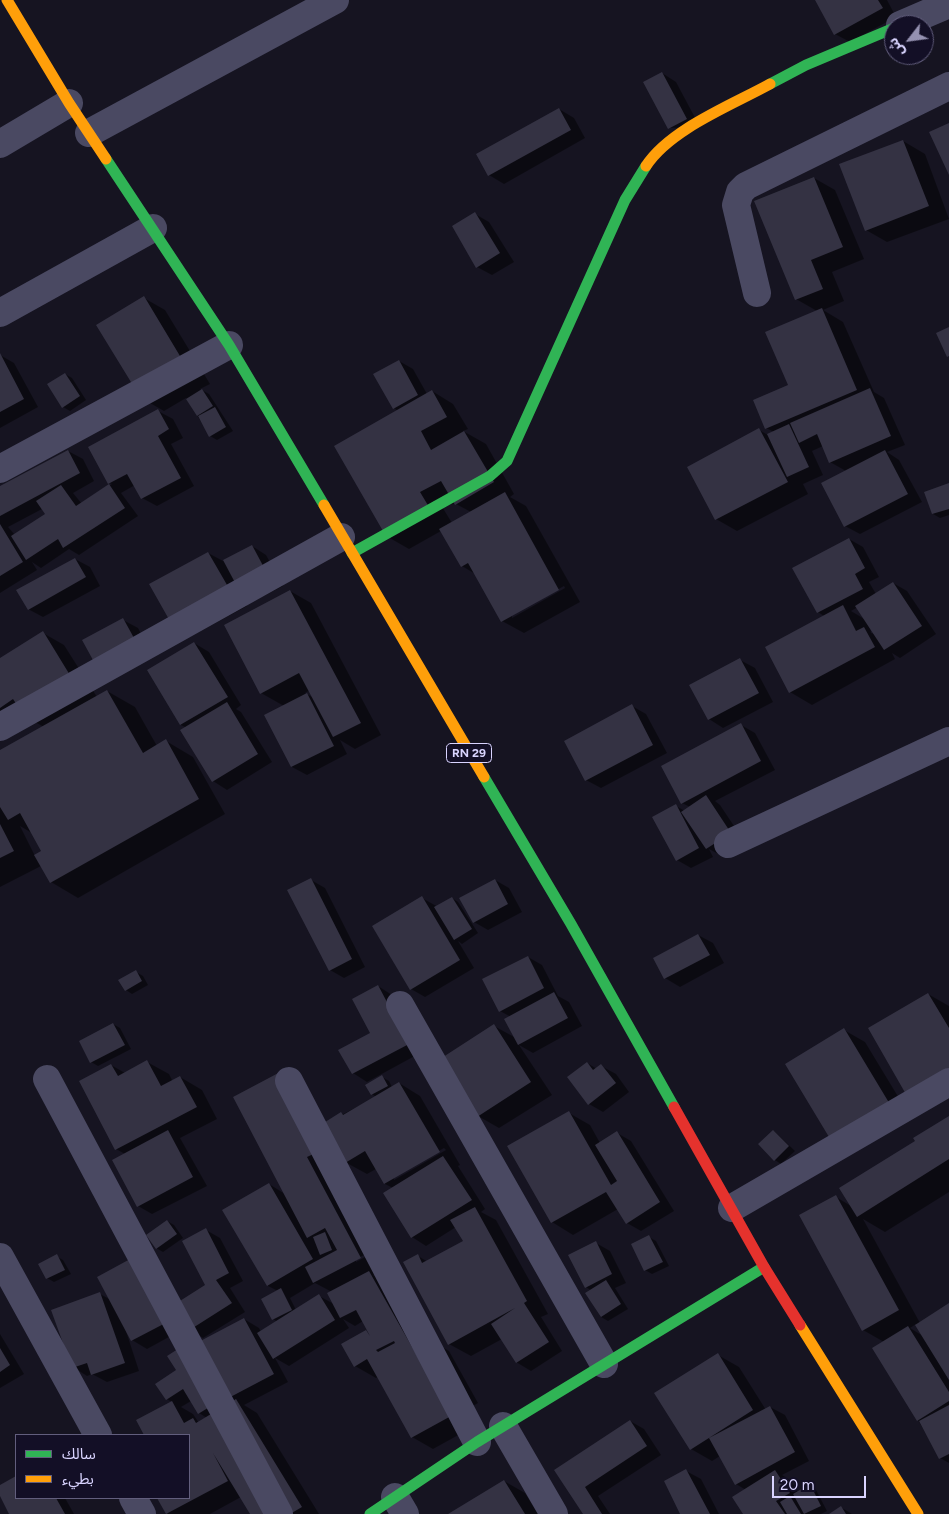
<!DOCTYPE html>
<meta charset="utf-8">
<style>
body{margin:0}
#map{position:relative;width:949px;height:1514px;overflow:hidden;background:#161421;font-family:Figtree,"Noto Sans Arabic",sans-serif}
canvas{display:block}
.legend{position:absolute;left:15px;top:1434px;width:175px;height:65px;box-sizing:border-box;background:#130f26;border:1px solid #625e7d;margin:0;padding:6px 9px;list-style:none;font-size:15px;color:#d9d4ff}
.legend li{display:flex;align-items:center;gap:10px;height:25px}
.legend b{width:25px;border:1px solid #625e7d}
.north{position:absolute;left:884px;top:15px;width:50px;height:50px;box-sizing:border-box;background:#130f26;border:1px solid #625e7d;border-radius:50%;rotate:240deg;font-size:14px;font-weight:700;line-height:20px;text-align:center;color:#d9d4ff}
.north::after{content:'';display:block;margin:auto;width:18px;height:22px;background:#9591b1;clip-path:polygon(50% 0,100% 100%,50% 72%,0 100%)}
.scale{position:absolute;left:772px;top:1476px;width:94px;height:22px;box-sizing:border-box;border:2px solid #d9d4ff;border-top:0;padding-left:6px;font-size:15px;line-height:18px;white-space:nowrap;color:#d9d4ff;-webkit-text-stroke:4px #130f26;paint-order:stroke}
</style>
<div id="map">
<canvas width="949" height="1514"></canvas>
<ul class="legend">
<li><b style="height:6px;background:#30b455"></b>سالك</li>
<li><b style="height:6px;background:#ff9f0a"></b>بطيء</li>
</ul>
<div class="north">ش</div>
<div class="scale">20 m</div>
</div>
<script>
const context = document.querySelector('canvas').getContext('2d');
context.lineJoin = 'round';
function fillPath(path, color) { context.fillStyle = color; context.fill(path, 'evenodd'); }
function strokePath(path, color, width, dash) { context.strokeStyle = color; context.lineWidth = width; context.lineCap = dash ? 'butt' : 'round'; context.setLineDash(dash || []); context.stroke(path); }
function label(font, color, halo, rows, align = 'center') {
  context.font = font + ' Figtree,sans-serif'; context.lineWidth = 4; context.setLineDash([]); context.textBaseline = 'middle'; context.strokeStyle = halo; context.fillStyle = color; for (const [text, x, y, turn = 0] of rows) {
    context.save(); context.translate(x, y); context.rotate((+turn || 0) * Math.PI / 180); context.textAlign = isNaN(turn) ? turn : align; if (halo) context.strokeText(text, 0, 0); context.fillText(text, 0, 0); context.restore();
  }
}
const shadow = new Path2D(`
 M 817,0 L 887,0 L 896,17 L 850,42 L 835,34 Z
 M 662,73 L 676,82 L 700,127 L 669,128 Z
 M 559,109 L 574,118 L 585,138 L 504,184 L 489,175 Z
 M 903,141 L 925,154 L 949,219 L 887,242 L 866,230 Z
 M 814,178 L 835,190 L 864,259 L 832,272 L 844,301 L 823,310 L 843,322 L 874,392 L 884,398 L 905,445 L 887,452 L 899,460 L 922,502 L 860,534 L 845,526 L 846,471 L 830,462 L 823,446 L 812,451 L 823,475 L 803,484 L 808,494 L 737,531 L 716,519 L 759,430 L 768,435 L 774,432 L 766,428 L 790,386 L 817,311 L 796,299 Z
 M 475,214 L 489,222 L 514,262 L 492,275 L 477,267 Z
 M 144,298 L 165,310 L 210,384 L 200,389 L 209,394 L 233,431 L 217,440 L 210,436 L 186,398 L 164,411 L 143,399 Z
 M 0,355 L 14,363 L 38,407 L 0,428 Z
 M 399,361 L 413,369 L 427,394 L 432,391 L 453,404 L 468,429 L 463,431 L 486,444 L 514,494 L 510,497 L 526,506 L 580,602 L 524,633 L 502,621 L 477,575 L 462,566 L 441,531 L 409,549 L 388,537 L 398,411 L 394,408 ZM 456,504 L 471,512 L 452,523 L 441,505 ZM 564,586 L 565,588 L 512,618 L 512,615 Z
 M 65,374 L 72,378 L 86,400 L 70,411 L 63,407 Z
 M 158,411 L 173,419 L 183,438 L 171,444 L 194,486 L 157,506 L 142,498 L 135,485 L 121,493 L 138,516 L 79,555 L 69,549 L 41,568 L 32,562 L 37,570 L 0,593 L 0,487 L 68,451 L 83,459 L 94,481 L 73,493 L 82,504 L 112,484 L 109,483 ZM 42,509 L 46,515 L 15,535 L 8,527 Z
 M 949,485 L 949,515 L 940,518 L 933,514 Z
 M 849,539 L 863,547 L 879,577 L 869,582 L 876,594 L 893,583 L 907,591 L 936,634 L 900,658 L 892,653 L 895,659 L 812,705 L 790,692 L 766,648 L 824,616 L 818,612 ZM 858,607 L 866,620 L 851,611 ZM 870,626 L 875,634 L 871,633 Z
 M 252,546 L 266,555 L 283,586 L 256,600 L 239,590 L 247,606 L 190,637 L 176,629 L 208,553 L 223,561 Z
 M 75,559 L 90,567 L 100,586 L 43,617 L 28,609 Z
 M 290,591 L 311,603 L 381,735 L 355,749 L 340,740 L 347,754 L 307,775 L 292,767 L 266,715 L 284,706 L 261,693 ZM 310,690 L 314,698 L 305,693 Z
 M 123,620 L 138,628 L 153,657 L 114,678 Z
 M 43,633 L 64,645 L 97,697 L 107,691 L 135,707 L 157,746 L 166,741 L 193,757 L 225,814 L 78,898 L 51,882 L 41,866 L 0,887 L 0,751 L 44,727 L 26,717 L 18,721 L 0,711 L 0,660 ZM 20,826 L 32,833 L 43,851 L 35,856 Z
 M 194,643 L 209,652 L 241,705 L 236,709 L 241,712 L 272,762 L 227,790 L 213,781 L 187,728 L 181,725 Z
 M 740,660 L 755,668 L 773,702 L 723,728 L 709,719 Z
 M 632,706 L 646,714 L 667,753 L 601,788 L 586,780 Z
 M 741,725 L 755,733 L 775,770 L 715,801 L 720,805 L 744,841 L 722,856 L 709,849 L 713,857 L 691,868 L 677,860 L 676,806 L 685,811 L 690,807 L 682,803 Z
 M 311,880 L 325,888 L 365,967 L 344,978 L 330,970 Z
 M 495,880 L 509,888 L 522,912 L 488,930 L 474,922 Z
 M 422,898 L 438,907 L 452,898 L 458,902 L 478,933 L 462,944 L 458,941 L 474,968 L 425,997 L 411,989 Z
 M 698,935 L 713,943 L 724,963 L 680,987 L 665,978 L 654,958 Z
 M 528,957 L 542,965 L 558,996 L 569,1002 L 582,1026 L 533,1053 L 519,1045 L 552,1095 L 499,1128 L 478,1116 L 494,1026 L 516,1038 L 511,1017 L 500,1011 Z
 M 136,972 L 143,976 L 148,985 L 132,994 L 126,990 Z
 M 378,986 L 392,995 L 422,1052 L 367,1082 L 353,1073 L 372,1033 Z
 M 928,994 L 949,1006 L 949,1096 Z
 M 113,1024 L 120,1028 L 131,1049 L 98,1066 L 91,1062 Z
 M 844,1030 L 865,1042 L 911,1118 L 786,1064 Z
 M 147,1062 L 169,1074 L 173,1082 L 180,1077 L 202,1090 L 217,1119 L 180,1138 L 207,1186 L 152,1214 L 138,1206 L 125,1154 L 116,1149 L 111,1065 L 125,1073 Z
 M 587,1063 L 597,1069 L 601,1066 L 616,1074 L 629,1092 L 603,1112 L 589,1104 Z
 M 382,1077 L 389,1081 L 392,1087 L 399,1083 L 420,1096 L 460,1165 L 458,1166 L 485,1209 L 481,1212 L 496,1220 L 548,1314 L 541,1317 L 562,1351 L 531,1371 L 516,1362 L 502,1339 L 471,1356 L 449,1344 L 418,1256 L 428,1262 L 464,1242 L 456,1227 L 426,1246 L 412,1237 L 393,1188 L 385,1184 L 376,1169 L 367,1174 L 345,1162 L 382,1270 L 373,1275 L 383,1280 L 428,1339 L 449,1351 L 478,1403 L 462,1412 L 471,1428 L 433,1449 L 412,1437 L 378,1377 L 376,1378 L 355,1366 L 366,1332 L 370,1334 L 363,1321 L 355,1326 L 343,1319 L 349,1328 L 289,1366 L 275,1358 L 288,1382 L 244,1405 L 257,1413 L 319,1514 L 251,1514 L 241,1497 L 210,1514 L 168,1514 L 159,1498 L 189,1498 L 189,1435 L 146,1435 L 138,1421 L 172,1402 L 167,1399 L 196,1357 L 244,1319 L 259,1328 L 261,1332 L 278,1322 L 273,1319 L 278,1291 L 268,1286 L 224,1211 L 269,1184 L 285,1194 L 326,1123 L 376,1097 L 372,1094 ZM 444,1148 L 446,1150 L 394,1180 L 394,1177 ZM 366,1254 L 367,1256 L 356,1262 L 356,1259 ZM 315,1283 L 332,1292 L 334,1304 L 319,1296 L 296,1310 L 290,1298 ZM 191,1401 L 199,1413 L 207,1418 L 199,1423 L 193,1414 L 181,1407 Z
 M 569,1113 L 590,1125 L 600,1143 L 617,1133 L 631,1141 L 674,1211 L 641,1231 L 627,1223 L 618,1209 L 573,1235 L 552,1222 Z
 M 949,1117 L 949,1192 L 885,1232 L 863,1219 L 920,1323 L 949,1305 L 949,1463 L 940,1458 L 918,1420 L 884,1342 L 863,1330 L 836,1197 L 851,1206 L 917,1141 ZM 916,1324 L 923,1336 L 910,1328 Z
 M 774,1131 L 795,1151 L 781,1164 L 775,1160 Z
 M 167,1221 L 174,1225 L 183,1238 L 163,1252 L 156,1248 Z
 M 206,1230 L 220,1238 L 243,1281 L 230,1288 L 245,1312 L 203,1338 L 187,1327 L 147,1349 L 132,1340 L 124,1325 L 139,1371 L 107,1382 L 92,1374 L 87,1376 L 73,1367 L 100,1294 L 111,1300 L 179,1303 L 207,1286 Z
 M 649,1237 L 656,1241 L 669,1266 L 652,1274 L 645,1270 Z
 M 596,1243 L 610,1251 L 626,1283 L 615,1288 L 628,1309 L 608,1321 L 601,1317 L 592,1291 L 586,1287 Z
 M 56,1256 L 63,1260 L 71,1274 L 54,1282 L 47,1278 Z
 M 0,1334 L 24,1374 L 0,1388 Z
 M 718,1355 L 739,1367 L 766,1410 L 770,1407 L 785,1415 L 809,1461 L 782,1475 L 790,1480 L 798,1492 L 810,1486 L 816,1490 L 827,1511 L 821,1514 L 744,1514 L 746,1490 L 736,1484 L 720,1456 L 712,1461 L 691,1449 Z
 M 630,1421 L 644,1429 L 661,1455 L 598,1496 L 610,1514 L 584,1514 L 555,1470 Z
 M 686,1471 L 701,1479 L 719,1514 L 682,1514 Z
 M 16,1478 L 16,1498 L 65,1498 L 74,1514 L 11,1514 L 0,1494 L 0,1486 Z
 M 504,1481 L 525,1493 L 538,1514 L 451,1514 Z
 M 842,1508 L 852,1514 L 831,1514 Z`);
const building = new Path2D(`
 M 815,0 L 878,0 L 883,8 L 834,35 Z
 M 662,72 L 687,119 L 668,129 L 643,82 Z
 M 559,108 L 571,130 L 488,176 L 476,154 Z
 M 949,123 L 949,175 L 929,132 Z
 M 903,140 L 929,206 L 865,231 L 839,164 Z
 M 814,177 L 843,247 L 811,260 L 823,289 L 795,300 L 754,201 Z
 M 475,212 L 500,253 L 476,268 L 452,226 Z
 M 144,296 L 189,371 L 142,400 L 96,325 Z
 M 822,308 L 857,390 L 765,429 L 753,400 L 788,385 L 765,332 Z
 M 949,327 L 949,356 L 947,357 L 936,333 Z
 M 0,353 L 24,399 L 0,412 Z
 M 399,360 L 418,395 L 393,409 L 373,374 Z
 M 65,373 L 80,396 L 62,408 L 47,384 Z
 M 870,388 L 891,436 L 829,463 L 817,434 L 799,443 L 790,423 Z
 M 202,389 L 213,406 L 197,416 L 186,399 Z
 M 432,390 L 447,417 L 421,431 L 431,450 L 464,431 L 494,482 L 455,505 L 441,481 L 420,492 L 432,512 L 387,538 L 334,446 Z
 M 215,407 L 226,427 L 209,437 L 198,416 Z
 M 158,409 L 169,429 L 158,436 L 181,478 L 141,499 L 127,474 L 108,484 L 88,447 Z
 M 789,424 L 809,467 L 787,477 L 767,434 Z
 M 759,428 L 788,482 L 715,520 L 687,467 Z
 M 68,450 L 80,473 L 0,516 L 0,486 Z
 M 885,450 L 908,494 L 844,527 L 821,483 Z
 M 949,483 L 949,509 L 932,514 L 924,492 Z
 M 109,484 L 125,508 L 63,548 L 58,539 L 26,560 L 11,536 L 45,514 L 36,501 L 61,485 L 76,506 Z
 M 505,492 L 559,590 L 501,622 L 468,563 L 461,567 L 439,529 Z
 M 0,524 L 23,562 L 0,576 Z
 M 849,538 L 865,568 L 855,574 L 863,589 L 817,613 L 792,568 Z
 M 252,545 L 269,577 L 240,592 L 223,560 Z
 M 208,552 L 234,597 L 175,630 L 149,584 Z
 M 75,558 L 86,577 L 28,610 L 16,590 Z
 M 893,582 L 922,626 L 884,650 L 855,606 Z
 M 290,590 L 361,723 L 333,737 L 299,673 L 260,694 L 224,625 Z
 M 843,605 L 856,631 L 864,627 L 875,647 L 789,693 L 765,647 Z
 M 123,618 L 140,649 L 99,671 L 82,640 Z
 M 43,631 L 76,685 L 25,717 L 13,699 L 0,708 L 0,658 Z
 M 194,642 L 228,697 L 180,725 L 147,670 Z
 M 740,658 L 759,693 L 708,720 L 689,685 Z
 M 107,690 L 143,753 L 166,739 L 199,799 L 50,883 L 34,855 L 41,851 L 20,813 L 8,820 L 0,807 L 0,750 Z
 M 307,693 L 334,746 L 291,767 L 264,715 Z
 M 227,702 L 258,754 L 212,782 L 180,730 Z
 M 632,704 L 653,745 L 585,781 L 564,741 Z
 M 741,723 L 761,761 L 681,804 L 661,766 Z
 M 706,795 L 731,833 L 706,849 L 681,812 Z
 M 676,804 L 699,848 L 676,861 L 652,817 Z
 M 0,824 L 14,851 L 0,858 Z
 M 311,878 L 352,959 L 329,971 L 287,890 Z
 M 495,879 L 508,904 L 473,923 L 459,898 Z
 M 422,896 L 460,960 L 410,990 L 372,926 Z
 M 452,897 L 472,929 L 454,940 L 434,907 Z
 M 698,934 L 710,955 L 664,979 L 653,958 Z
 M 528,956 L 544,988 L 499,1012 L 482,979 Z
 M 136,970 L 142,981 L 125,991 L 118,980 Z
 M 378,985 L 409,1044 L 352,1074 L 338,1050 L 370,1033 L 352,999 Z
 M 554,992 L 568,1018 L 518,1045 L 504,1019 Z
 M 928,993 L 949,1028 L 949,1071 L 907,1096 L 868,1028 Z
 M 113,1023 L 125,1045 L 90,1063 L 79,1041 Z
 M 494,1024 L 531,1082 L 477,1117 L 440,1059 Z
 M 844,1028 L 891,1106 L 832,1142 L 785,1064 Z
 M 147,1060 L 161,1086 L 180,1076 L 197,1107 L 115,1150 L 79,1081 L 111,1064 L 118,1076 Z
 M 587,1062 L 593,1070 L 601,1064 L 616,1083 L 588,1105 L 567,1077 Z
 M 284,1070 L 326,1148 L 307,1157 L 361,1258 L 313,1283 L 305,1267 L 337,1250 L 325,1228 L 307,1238 L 233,1097 Z
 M 382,1075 L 388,1086 L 371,1095 L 365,1085 Z
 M 399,1082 L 440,1152 L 384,1184 L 365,1151 L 345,1163 L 322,1124 L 341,1112 L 343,1115 Z
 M 569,1111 L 611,1185 L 617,1181 L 595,1145 L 617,1131 L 660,1202 L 626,1224 L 606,1192 L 551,1223 L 507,1146 Z
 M 949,1116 L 949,1159 L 857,1217 L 839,1188 L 915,1141 L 913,1138 Z
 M 168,1130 L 193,1177 L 137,1207 L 112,1160 Z
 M 773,1130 L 789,1146 L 774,1161 L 758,1144 Z
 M 443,1156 L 472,1200 L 411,1238 L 383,1193 Z
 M 269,1183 L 313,1259 L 267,1286 L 222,1210 Z
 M 836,1195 L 899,1310 L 862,1331 L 799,1215 Z
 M 475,1207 L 527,1301 L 524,1303 L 549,1342 L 516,1363 L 491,1324 L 515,1308 L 448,1345 L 403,1262 L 418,1254 L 422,1263 L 463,1241 L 450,1220 Z
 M 167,1220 L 177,1234 L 156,1249 L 146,1235 Z
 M 206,1228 L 229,1273 L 216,1280 L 232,1303 L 188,1331 L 172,1306 L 205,1285 L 182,1241 Z
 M 325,1232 L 332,1250 L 320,1255 L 313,1237 Z
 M 649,1235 L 663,1262 L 644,1271 L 631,1244 Z
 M 596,1241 L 612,1274 L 585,1288 L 568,1255 Z
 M 143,1252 L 177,1317 L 131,1341 L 97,1277 Z
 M 57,1254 L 65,1270 L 46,1279 L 38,1264 Z
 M 369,1271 L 451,1416 L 411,1438 L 367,1359 L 354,1367 L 341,1344 L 366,1330 L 370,1336 L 356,1310 L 340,1318 L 327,1293 ZM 394,1341 L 395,1343 L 378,1352 L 376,1350 Z
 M 606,1280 L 621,1304 L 601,1317 L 585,1293 Z
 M 281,1288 L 292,1310 L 272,1320 L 261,1299 Z
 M 100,1292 L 125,1363 L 91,1375 L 87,1363 L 72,1368 L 51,1310 Z
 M 319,1294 L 335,1320 L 273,1359 L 257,1333 Z
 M 949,1303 L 949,1380 L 915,1325 Z
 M 244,1318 L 274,1374 L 219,1403 L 189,1347 Z
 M 908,1326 L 949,1392 L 949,1401 L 917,1421 L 872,1348 Z
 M 181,1347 L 216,1403 L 198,1414 L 183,1389 L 166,1400 L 155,1384 L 176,1370 L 167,1356 Z
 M 0,1348 L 10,1365 L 0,1372 Z
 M 718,1353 L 753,1410 L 690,1450 L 654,1393 Z
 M 236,1399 L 302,1507 L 290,1514 L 250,1514 L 213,1453 L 228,1481 L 166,1514 L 157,1498 L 189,1498 L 189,1435 L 144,1435 L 136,1420 L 172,1401 L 184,1423 L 193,1418 L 196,1423 Z
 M 949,1405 L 949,1454 L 939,1459 L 919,1421 Z
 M 770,1406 L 795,1452 L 735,1485 L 709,1438 Z
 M 630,1420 L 647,1446 L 585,1487 L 602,1514 L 583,1514 L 554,1470 Z
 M 686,1469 L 710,1514 L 680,1514 L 664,1481 Z
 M 775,1470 L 790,1493 L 776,1501 L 785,1514 L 743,1514 L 732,1497 Z
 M 16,1476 L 16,1498 L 56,1498 L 65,1514 L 9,1514 L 0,1496 L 0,1485 Z
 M 504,1480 L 525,1514 L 448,1514 Z
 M 810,1484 L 821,1506 L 804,1514 L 793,1494 Z
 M 790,1496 L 801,1514 L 787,1514 L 780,1502 Z
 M 841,1506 L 846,1514 L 829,1514 Z`);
const street = new Path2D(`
 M 900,25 L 949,4
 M 89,133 L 335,0
 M 0,144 L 69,103
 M 757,293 L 736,205 L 740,192 L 746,186 L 949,86
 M 0,313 L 153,228
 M 0,469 L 229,345
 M 0,727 L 341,537
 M 728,844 L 949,741
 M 400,1005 L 604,1364
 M 47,1079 L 279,1514
 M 289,1081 L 477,1442
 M 732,1208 L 949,1082
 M 0,1257 L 98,1435
 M 503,1426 L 554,1514
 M 395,1497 L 405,1514
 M 133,1498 L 142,1514`);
const fast = new Path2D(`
 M 770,84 L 806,65 L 894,28
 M 106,159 L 229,345 L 324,505
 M 352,553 L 490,476 L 507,461 L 625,200 L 646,166
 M 484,777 L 571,924 L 674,1107
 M 370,1514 L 477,1442 L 764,1267`);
const slow = new Path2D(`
 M 7,0 L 69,103 L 106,159
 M 646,166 C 670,129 732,105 770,84
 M 324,505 L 484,777
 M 800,1325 L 918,1514`);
const jam = new Path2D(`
 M 674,1107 L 764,1267 L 800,1325`);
const shields = [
 [469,753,45]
];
const shieldNames = [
 ["RN 29",469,753]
];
fillPath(shadow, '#0007');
fillPath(building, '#343243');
strokePath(street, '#4a4962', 28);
strokePath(fast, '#30b455', 11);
strokePath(slow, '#ff9f0a', 11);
strokePath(jam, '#e5322d', 11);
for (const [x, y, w] of shields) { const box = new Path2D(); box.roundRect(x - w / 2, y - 9.5, w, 19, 4); context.fillStyle = '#130f26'; context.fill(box); strokePath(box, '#d9d4ff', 1); }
label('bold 12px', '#d9d4ff', null, shieldNames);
</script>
